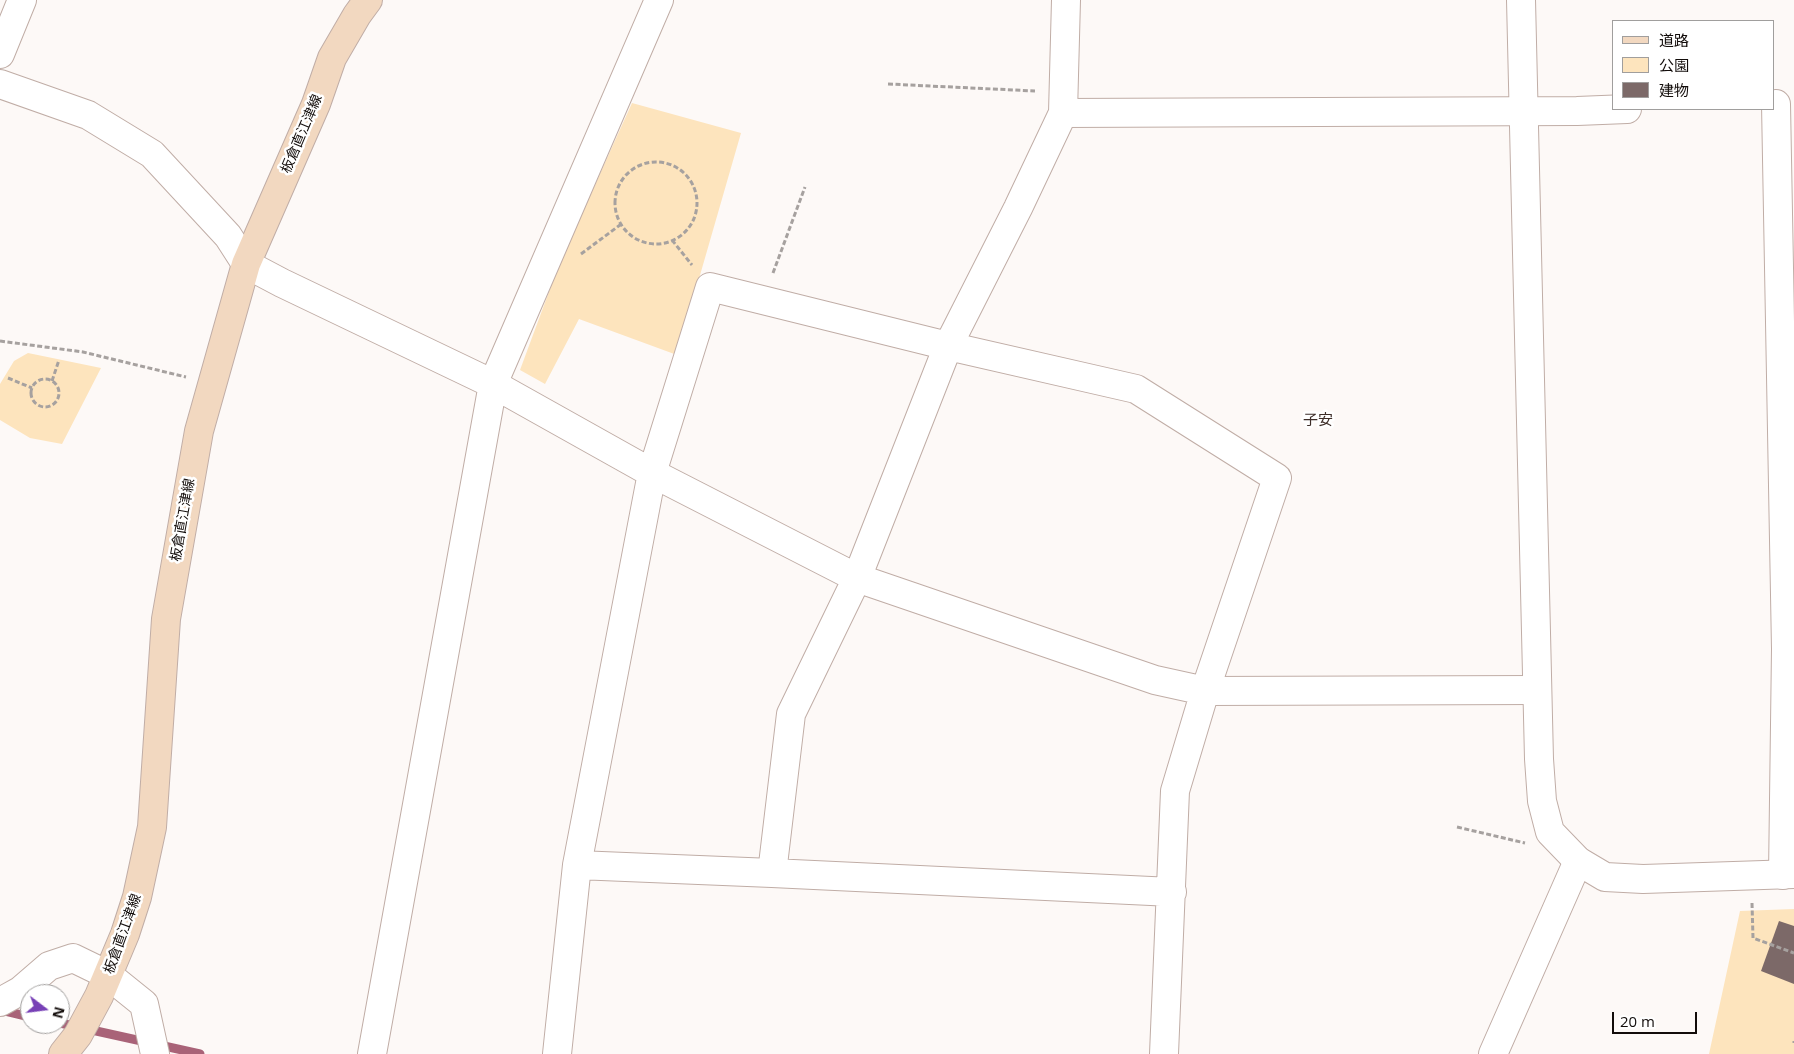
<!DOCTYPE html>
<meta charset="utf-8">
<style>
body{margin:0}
#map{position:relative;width:1794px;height:1054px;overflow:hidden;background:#fdf9f7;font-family:"Open Sans","Noto Sans JP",sans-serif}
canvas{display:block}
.legend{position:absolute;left:1612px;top:20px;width:162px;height:90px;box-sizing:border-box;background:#fff;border:1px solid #a09e9d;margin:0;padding:6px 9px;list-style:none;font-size:15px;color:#120c0a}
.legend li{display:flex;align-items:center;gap:10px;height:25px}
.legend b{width:25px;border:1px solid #a09e9d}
.north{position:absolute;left:20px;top:984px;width:50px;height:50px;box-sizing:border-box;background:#fff;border:1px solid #a09e9d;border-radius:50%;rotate:105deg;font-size:14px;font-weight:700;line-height:20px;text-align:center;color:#120c0a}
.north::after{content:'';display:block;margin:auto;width:18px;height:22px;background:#7740b6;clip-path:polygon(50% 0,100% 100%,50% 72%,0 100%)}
.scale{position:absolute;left:1612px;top:1012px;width:85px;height:22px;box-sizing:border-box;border:2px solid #120c0a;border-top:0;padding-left:6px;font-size:15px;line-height:18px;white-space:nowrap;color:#120c0a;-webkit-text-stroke:4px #fff;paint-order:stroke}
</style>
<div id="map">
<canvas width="1794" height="1054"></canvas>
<ul class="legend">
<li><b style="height:6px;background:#f2d8c0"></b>道路</li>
<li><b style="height:14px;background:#fde4bd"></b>公園</li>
<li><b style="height:14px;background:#7c6968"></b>建物</li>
</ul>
<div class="north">N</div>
<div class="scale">20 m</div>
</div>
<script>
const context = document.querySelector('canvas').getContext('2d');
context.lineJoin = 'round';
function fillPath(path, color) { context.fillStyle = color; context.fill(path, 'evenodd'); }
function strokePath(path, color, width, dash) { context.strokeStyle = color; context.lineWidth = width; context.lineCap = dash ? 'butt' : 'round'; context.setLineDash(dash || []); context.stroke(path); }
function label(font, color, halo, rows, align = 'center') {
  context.font = font + ' "Open Sans","Noto Sans JP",sans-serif'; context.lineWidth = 5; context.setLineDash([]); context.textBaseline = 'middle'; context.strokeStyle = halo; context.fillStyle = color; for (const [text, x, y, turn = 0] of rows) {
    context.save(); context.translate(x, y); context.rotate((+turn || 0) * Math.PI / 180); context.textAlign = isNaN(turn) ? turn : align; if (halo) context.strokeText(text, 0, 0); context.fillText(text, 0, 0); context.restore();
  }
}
const green = new Path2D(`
 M 632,103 L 741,133 L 677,355 L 579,319 L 545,384 L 520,370 L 560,262 Z
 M 28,353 L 101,368 L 62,444 L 30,438 L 0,420 L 0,384 L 14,361 Z
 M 1794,909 L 1794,1054 L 1709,1054 L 1740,911 Z`);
const stream = new Path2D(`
 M 0,1010 L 30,1017
 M 60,1023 L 200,1054`);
const building = new Path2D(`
 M 1779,921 L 1794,926 L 1794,984 L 1761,971 Z`);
const path = new Path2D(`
 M 888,84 L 1035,91
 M615 203a41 41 0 1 1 82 0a41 41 0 1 1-82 0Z
 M 672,240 L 692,265
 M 581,254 L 620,225
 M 773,273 L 805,187
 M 0,341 L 83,352 L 186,377
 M 8,378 L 32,388
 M31 393a14 14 0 1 1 28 0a14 14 0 1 1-28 0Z
 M 52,381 L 59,360
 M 1457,827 L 1525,843
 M 1752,903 L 1753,938 L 1794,953
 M 1794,1041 L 1794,1043`);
const minor = new Path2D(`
 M 0,54 L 22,0
 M 1776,104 L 1786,649 L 1783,875
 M 1063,113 L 1577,111 L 1627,109
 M 246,264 L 282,283 L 493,384 L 652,473 L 857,578 L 1155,680 L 1205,691 L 1537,690
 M 577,865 L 772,873 L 1172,892
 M 772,873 L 791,714 L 857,578 L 948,346 L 1018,208 L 1063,113 L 1066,0
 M 0,1002 L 20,991 L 49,966 L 73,958 L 108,975 L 144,1004 L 155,1054
 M 372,1054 L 493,384 L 659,0
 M 557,1054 L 577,865 L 652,473 L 710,287 L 948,346 L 1136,389 L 1277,478 L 1205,691 L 1175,791 L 1164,1054
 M 1493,1054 L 1578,861`);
const tertiary = new Path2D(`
 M 1521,0 L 1539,759 L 1542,801 L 1550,832 L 1578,861 L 1605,877 L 1643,879 L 1794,874
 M 0,84 L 88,115 L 152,154 L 228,236 L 246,264`);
const secondary = new Path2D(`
 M 63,1054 L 78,1035 L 99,996 L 125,934 L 137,897 L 152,827 L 166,619 L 199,431 L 246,264 L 316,104 L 332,58 L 357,15 L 368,0`);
const streetNames = [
 ["板倉直江津線",302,134,-67],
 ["板倉直江津線",183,520,-80],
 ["板倉直江津線",123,934,-70]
];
const neighbourhoodNames = [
 ["子安",1318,421]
];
fillPath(green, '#fde4bd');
strokePath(stream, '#a96378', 9);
fillPath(building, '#7c6968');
strokePath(minor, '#c0ada6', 30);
strokePath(tertiary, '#c0ada6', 30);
strokePath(secondary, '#c0ada6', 30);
strokePath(path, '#a6a19f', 3, [5, 2.5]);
strokePath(minor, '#fff', 28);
strokePath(tertiary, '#fff', 28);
strokePath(secondary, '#f2d8c0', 28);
label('14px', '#120c0a', '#fff', streetNames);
label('15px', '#3e2e29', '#fff', neighbourhoodNames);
</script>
